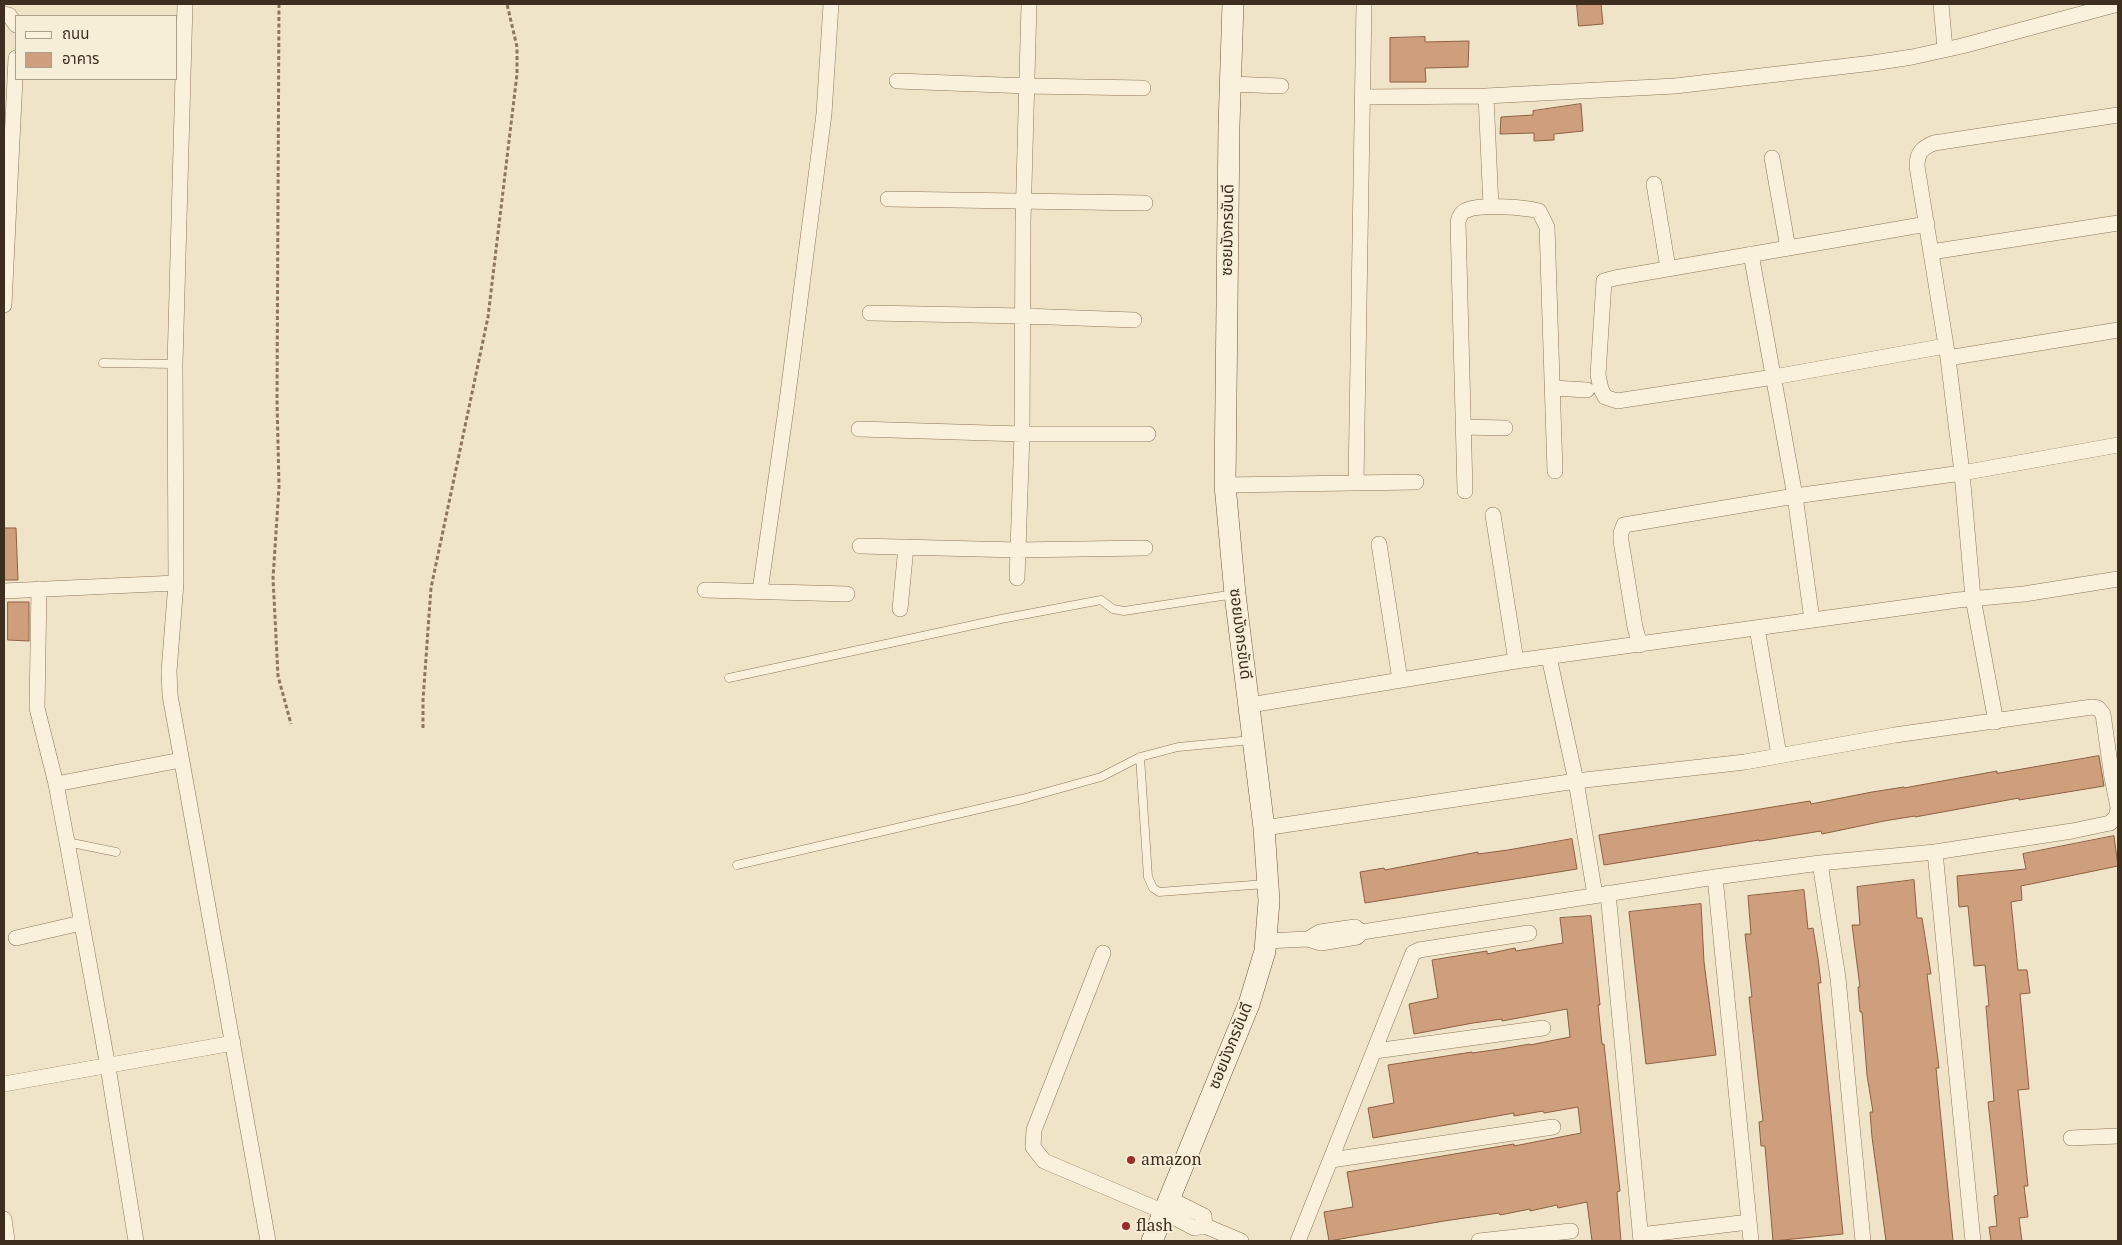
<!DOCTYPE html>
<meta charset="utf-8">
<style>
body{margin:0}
#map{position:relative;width:2122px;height:1245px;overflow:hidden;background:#f0e4c8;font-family:"Noto Serif","Noto Sans Thai",serif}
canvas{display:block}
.frame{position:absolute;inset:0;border:5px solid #3d2e20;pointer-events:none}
.legend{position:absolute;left:15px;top:15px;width:162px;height:65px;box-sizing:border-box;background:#f7eed8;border:1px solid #ada18e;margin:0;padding:6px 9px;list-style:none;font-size:15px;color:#3d2e20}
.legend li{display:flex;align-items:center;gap:10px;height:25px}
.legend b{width:25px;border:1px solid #ada18e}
</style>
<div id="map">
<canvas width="2122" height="1245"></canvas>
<div class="frame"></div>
<ul class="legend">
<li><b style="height:6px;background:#faf1dc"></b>ถนน</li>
<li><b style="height:14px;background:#cf9f7d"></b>อาคาร</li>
</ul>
</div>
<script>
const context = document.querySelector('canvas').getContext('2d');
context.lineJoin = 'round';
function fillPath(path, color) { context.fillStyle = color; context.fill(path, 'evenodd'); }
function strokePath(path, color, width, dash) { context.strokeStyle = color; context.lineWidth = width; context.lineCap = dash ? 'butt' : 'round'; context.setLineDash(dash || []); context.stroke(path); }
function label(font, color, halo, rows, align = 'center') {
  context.font = font + ' "Noto Serif","Noto Sans Thai",serif'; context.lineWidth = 4; context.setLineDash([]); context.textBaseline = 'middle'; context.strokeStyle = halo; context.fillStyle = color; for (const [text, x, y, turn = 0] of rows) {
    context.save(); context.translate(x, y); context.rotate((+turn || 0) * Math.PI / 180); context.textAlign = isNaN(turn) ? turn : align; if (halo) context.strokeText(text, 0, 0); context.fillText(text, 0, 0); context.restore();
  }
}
const building = new Path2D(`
 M 1577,4 L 1601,4 L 1603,24 L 1579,26 Z
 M 1425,37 L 1425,42 L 1469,41 L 1468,67 L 1425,68 L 1426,82 L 1390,82 L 1390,38 Z
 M 1581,104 L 1583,131 L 1554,134 L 1554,140 L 1534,141 L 1534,133 L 1500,134 L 1501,117 L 1533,115 L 1533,111 Z
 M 4,528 L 16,528 L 18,580 L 4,580 Z
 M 8,602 L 29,602 L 29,641 L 8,640 Z
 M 2099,756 L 2104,786 L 2019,800 L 2019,798 L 1915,817 L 1915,816 L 1884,821 L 1822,834 L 1821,831 L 1759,841 L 1759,840 L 1604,865 L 1599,835 L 1810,801 L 1811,804 L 1872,792 L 1904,787 L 1904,788 L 1997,771 L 1997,773 Z
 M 2114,836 L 2118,866 L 2021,886 L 2022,900 L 2011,902 L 2018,970 L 2027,970 L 2030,993 L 2020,994 L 2029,1089 L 2018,1090 L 2028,1186 L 2024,1186 L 2028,1217 L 2019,1218 L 2022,1241 L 1991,1241 L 1989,1227 L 1997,1226 L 1994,1196 L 1998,1195 L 1988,1102 L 1994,1101 L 1986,1006 L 1989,1006 L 1985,965 L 1974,966 L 1968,906 L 1959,907 L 1957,876 L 2026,869 L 2023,854 Z
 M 1572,839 L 1577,869 L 1365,903 L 1360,872 L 1384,868 L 1385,870 L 1478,852 L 1478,854 L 1508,850 Z
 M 1914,880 L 1917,918 L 1922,918 L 1931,974 L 1927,974 L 1939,1068 L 1936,1068 L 1953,1241 L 1886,1241 L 1872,1137 L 1870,1112 L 1873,1112 L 1867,1075 L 1862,1012 L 1860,1012 L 1858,987 L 1860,987 L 1852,925 L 1860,925 L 1857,887 Z
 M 1804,890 L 1808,929 L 1813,928 L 1818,958 L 1821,983 L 1818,983 L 1843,1234 L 1773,1241 L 1765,1146 L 1761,1146 L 1759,1122 L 1763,1121 L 1749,997 L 1752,997 L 1745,934 L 1751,934 L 1748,896 Z
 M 1701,904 L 1704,962 L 1716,1055 L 1646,1064 L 1629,912 Z
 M 1591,916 L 1600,1005 L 1598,1005 L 1602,1044 L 1604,1044 L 1620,1191 L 1617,1192 L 1621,1241 L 1592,1241 L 1587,1202 L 1558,1208 L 1557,1205 L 1530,1211 L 1530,1209 L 1500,1215 L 1499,1213 L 1444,1221 L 1329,1241 L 1324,1212 L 1353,1207 L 1347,1172 L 1514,1144 L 1514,1146 L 1581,1133 L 1578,1107 L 1544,1113 L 1543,1111 L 1514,1116 L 1514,1113 L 1373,1138 L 1368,1108 L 1394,1103 L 1388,1065 L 1472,1052 L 1472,1053 L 1501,1049 L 1530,1044 L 1530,1045 L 1570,1037 L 1567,1009 L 1502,1021 L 1502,1019 L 1473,1023 L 1414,1034 L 1409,1004 L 1438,998 L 1432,960 L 1487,951 L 1487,954 L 1515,948 L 1516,951 L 1563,943 L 1560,918 Z`);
const path = new Path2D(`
 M 279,4 L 277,400 L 279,487 L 273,578 L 278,676 L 291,724
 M 423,728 L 423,700 L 431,588 L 488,317 L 517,74 L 517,47 L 507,4`);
const lane = new Path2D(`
 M 103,363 L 175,364
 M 729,678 L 1001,619 L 1101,600 L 1113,609 L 1124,611 L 1235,594
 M 1140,757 L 1148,877 L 1153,888 L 1159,892 L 1266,884
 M 67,842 L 116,852
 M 737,865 L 1022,799 L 1101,777 L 1140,757 L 1178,747 L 1252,740`);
const street = new Path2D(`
 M 185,4 L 175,364 L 176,583 L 169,671 L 170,695 L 268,1241
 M 1941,4 L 1945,49
 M 4,14 L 9,15 L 16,25
 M 897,81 L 1028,86 L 1143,88
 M 1230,84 L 1281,86
 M 1486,96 L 1491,207
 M 1363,97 L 1486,96 L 1675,86 L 1873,63 L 1912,57 L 1962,46 L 2118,4
 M 1772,158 L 1788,248
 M 1654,184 L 1668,268
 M 888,199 L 1145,203
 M 1927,224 L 1615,278 L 1604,281 L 1598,375 L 1601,389 L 1605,397 L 1617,401 L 1774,377 L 1945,346
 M 1931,252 L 2118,223
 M 1751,254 L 1795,496 L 1812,620
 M 4,305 L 16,58
 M 870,313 L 1023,316 L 1134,320
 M 1948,358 L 2118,330
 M 1553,388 L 1587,390
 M 1464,427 L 1505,428
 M 859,429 L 1022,434 L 1148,434
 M 1356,482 L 1364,4
 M 1225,485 L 1416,482
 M 1465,491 L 1458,222 C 1459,217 1462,211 1467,210 C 1482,204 1523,207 1539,211 L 1547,227 L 1555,471
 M 1493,515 L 1516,661
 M 1379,544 L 1400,680
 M 860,546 L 1018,550 L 1145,548
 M 1017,578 L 1022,434 L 1023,222 L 1029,4
 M 39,589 L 37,708 L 56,784 L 67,842 L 108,1067 L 136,1241
 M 705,590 L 847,594
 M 4,591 L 176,583
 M 760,591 L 786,409 L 824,114 L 831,4
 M 900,609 L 906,547
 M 1757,628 L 1779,755
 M 1640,645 L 1635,627 L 1621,541 L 1621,533 L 1624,525 L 1795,496 L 1962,473 L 2118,445
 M 1549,657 L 1576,781 L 1595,895
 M 1250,705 L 1516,661 L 1958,600 L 2024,594 L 2118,579
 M 1996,722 L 1973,598 L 1962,473 L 1948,358 L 1917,166 C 1917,153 1922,148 1934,143 L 2118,115
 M 56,784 L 181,760
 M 1264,828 L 1576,781 L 1745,762 L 1895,735 L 2092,707 L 2098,708 L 2103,714 L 2112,778 L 2118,807
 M 1935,852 L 1973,1241
 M 1820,863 L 1838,978 L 1863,1241
 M 1715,877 L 1751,1241
 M 1608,893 L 1641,1241
 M 16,938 L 81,923
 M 1308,939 L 1320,932 L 1355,927 L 1362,932
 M 1266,941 L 1308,939 L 1321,943 L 1357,937 L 1362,932 L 1715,877 L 1820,863 L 1935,852 L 2072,831 L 2110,823 L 2116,817 L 2118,809
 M 1103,953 L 1034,1130 L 1033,1147 L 1044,1161 L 1164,1212 L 1194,1228 L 1205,1226 L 1241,1241
 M 1375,1051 L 1543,1028
 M 4,1084 L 233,1043
 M 2071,1138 L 2118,1136
 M 1331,1160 L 1553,1127
 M 1170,1199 L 1204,1216 L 1205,1226
 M 4,1219 L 7,1241
 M 1640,1235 L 1749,1222
 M 1298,1241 L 1413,953 L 1419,950 L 1529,933
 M 1479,1241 L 1571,1231`);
const secondary = new Path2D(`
 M 1152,1241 L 1249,1004 L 1265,951 L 1269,901 L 1264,828 L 1235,594 L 1225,485 L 1229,126 L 1233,4`);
const markers = [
 [1131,1160,5,"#9e2a2b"],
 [1126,1226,5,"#9e2a2b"]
];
const streetNames = [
 ["ซอยมังกรขันดี",1228,230,-89],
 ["ซอยมังกรขันดี",1240,634,83],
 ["ซอยมังกรขันดี",1231,1046,-68]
];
const poiNames = [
 ["amazon",1141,1160],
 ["flash",1136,1226]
];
fillPath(building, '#cf9f7d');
strokePath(building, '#8d5f41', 1);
strokePath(lane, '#8d765c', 9);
strokePath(street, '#8d765c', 16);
strokePath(secondary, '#6f573f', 22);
strokePath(path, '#8d765c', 3, [4, 2.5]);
strokePath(lane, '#faf1dc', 8);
strokePath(street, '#faf1dc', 15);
strokePath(secondary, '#faf1dc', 21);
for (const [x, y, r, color] of markers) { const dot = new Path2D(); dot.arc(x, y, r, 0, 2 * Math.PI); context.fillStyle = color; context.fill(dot); strokePath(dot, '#f7eed8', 2); }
label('16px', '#3d2e20', '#f7eed8', streetNames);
label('16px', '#3d2e20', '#f7eed8', poiNames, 'left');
</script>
